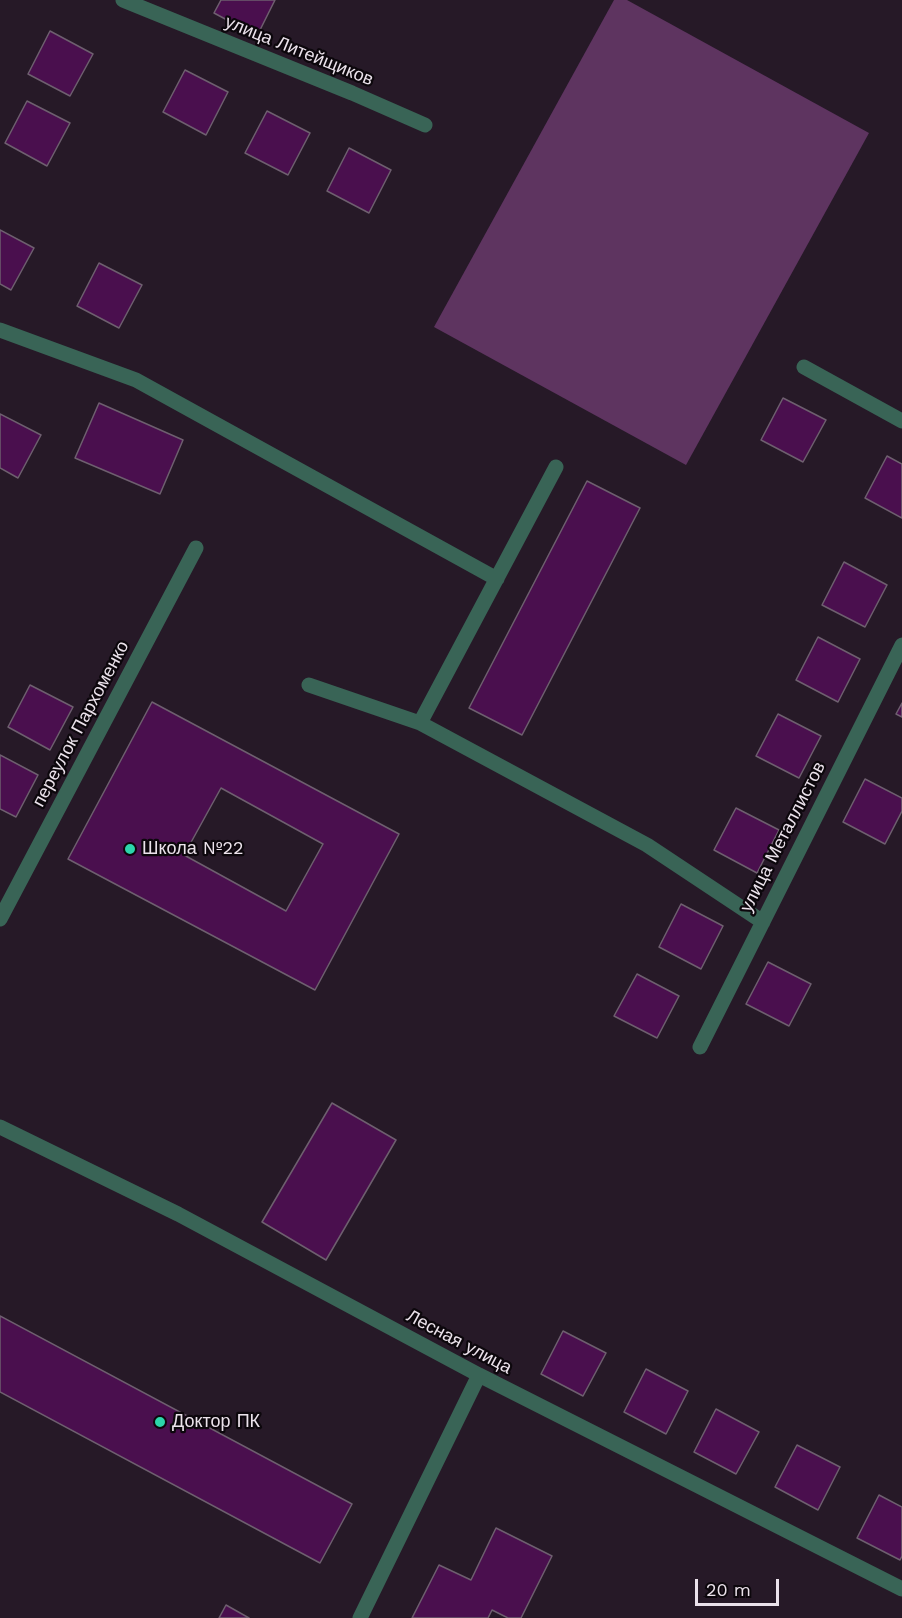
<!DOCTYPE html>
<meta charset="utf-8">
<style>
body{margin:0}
#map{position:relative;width:902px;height:1618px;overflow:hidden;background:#261927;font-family:"Work Sans",sans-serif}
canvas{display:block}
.scale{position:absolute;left:695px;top:1579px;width:84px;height:27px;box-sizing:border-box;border:3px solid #ebe2eb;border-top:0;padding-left:8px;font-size:18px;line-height:21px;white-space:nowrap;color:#ebe2eb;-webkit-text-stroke:4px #0c070c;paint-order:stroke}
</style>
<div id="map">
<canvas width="902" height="1618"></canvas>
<div class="scale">20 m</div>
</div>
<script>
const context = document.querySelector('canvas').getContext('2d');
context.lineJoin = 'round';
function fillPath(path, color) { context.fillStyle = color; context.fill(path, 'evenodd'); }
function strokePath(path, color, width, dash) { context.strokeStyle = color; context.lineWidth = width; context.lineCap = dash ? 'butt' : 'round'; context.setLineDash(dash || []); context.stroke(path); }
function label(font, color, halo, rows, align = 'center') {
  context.font = font + ' "Work Sans",sans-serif'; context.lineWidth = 4.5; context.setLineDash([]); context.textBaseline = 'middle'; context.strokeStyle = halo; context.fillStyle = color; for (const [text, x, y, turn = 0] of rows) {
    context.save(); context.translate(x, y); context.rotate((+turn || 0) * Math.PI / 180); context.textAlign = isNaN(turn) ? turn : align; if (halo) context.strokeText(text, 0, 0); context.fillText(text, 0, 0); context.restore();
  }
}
const green = new Path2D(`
 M 614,0 L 627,0 L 869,133 L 686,465 L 434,327 Z`);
const building = new Path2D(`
 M 221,0 L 275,0 L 257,36 L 214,13 Z
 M 50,31 L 93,54 L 70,96 L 28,74 Z
 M 185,70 L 228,92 L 206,135 L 163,112 Z
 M 27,101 L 70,123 L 47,166 L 5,143 Z
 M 267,111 L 310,133 L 288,175 L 245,153 Z
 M 349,148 L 391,170 L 369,213 L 327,191 Z
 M 0,230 L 34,248 L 11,290 L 0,284 Z
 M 99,263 L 142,285 L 119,328 L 77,306 Z
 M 783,398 L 826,420 L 803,462 L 761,440 Z
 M 99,403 L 183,440 L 160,494 L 75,458 Z
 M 0,414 L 41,435 L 18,478 L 0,468 Z
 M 887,456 L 902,464 L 902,518 L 865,498 Z
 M 587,481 L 640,508 L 522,735 L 469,708 Z
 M 844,562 L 887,585 L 865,627 L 822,605 Z
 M 818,637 L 860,659 L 838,702 L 796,680 Z
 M 30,685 L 73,707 L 50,750 L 8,727 Z
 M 152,702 L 399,834 L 315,990 L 68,859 ZM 221,788 L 323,844 L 286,911 L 184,855 Z
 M 902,703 L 902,717 L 896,714 Z
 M 778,714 L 821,736 L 799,778 L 756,756 Z
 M 0,755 L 38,775 L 16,817 L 0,809 Z
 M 865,779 L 902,798 L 902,811 L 885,844 L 843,822 Z
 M 736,808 L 779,830 L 757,873 L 714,850 Z
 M 681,904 L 723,926 L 701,969 L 659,947 Z
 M 768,962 L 811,984 L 789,1026 L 746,1004 Z
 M 637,974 L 679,996 L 657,1038 L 614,1016 Z
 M 332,1103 L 396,1140 L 326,1260 L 262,1222 Z
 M 0,1316 L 352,1504 L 320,1563 L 0,1392 Z
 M 563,1331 L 606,1353 L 583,1396 L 541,1374 Z
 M 646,1369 L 688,1391 L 666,1434 L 624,1412 Z
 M 716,1409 L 759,1432 L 736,1474 L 694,1452 Z
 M 797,1445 L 840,1467 L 818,1510 L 775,1487 Z
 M 879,1495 L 902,1507 L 902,1556 L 900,1560 L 857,1538 Z
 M 496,1528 L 552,1556 L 521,1618 L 508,1618 L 492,1610 L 488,1618 L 412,1618 L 439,1565 L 471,1580 Z
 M 226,1605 L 249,1618 L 219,1618 Z`);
const minor = new Path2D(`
 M 123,0 L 352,93 L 425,125
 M 0,330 L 136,380 L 497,579
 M 804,367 L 902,421
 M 309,685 L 420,723 L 647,845 L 763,922
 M 420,723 L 556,467
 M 0,919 L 196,548
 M 700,1047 L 902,645
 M 0,1127 L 178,1214 L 479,1375 L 902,1589
 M 360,1618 L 479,1375`);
const markers = [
 [130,849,6,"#2cd5ab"],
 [160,1422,6,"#2cd5ab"]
];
const streetNames = [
 ["улица Литейщиков",299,51,22],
 ["переулок Пархоменко",81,724,-62],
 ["улица Металлистов",783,837,-63],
 ["Лесная улица",459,1342,28]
];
const poiNames = [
 ["Школа №22",142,849],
 ["Доктор ПК",172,1422]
];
fillPath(green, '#5e3460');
fillPath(building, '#4a0f4e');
strokePath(building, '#6e5f6f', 1.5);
strokePath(minor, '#396456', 15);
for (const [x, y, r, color] of markers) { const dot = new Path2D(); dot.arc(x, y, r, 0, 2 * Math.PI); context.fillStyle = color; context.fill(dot); strokePath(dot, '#0c070c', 2); }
label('18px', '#ebe2eb', '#0c070c', streetNames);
label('18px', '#ebe2eb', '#0c070c', poiNames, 'left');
</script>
